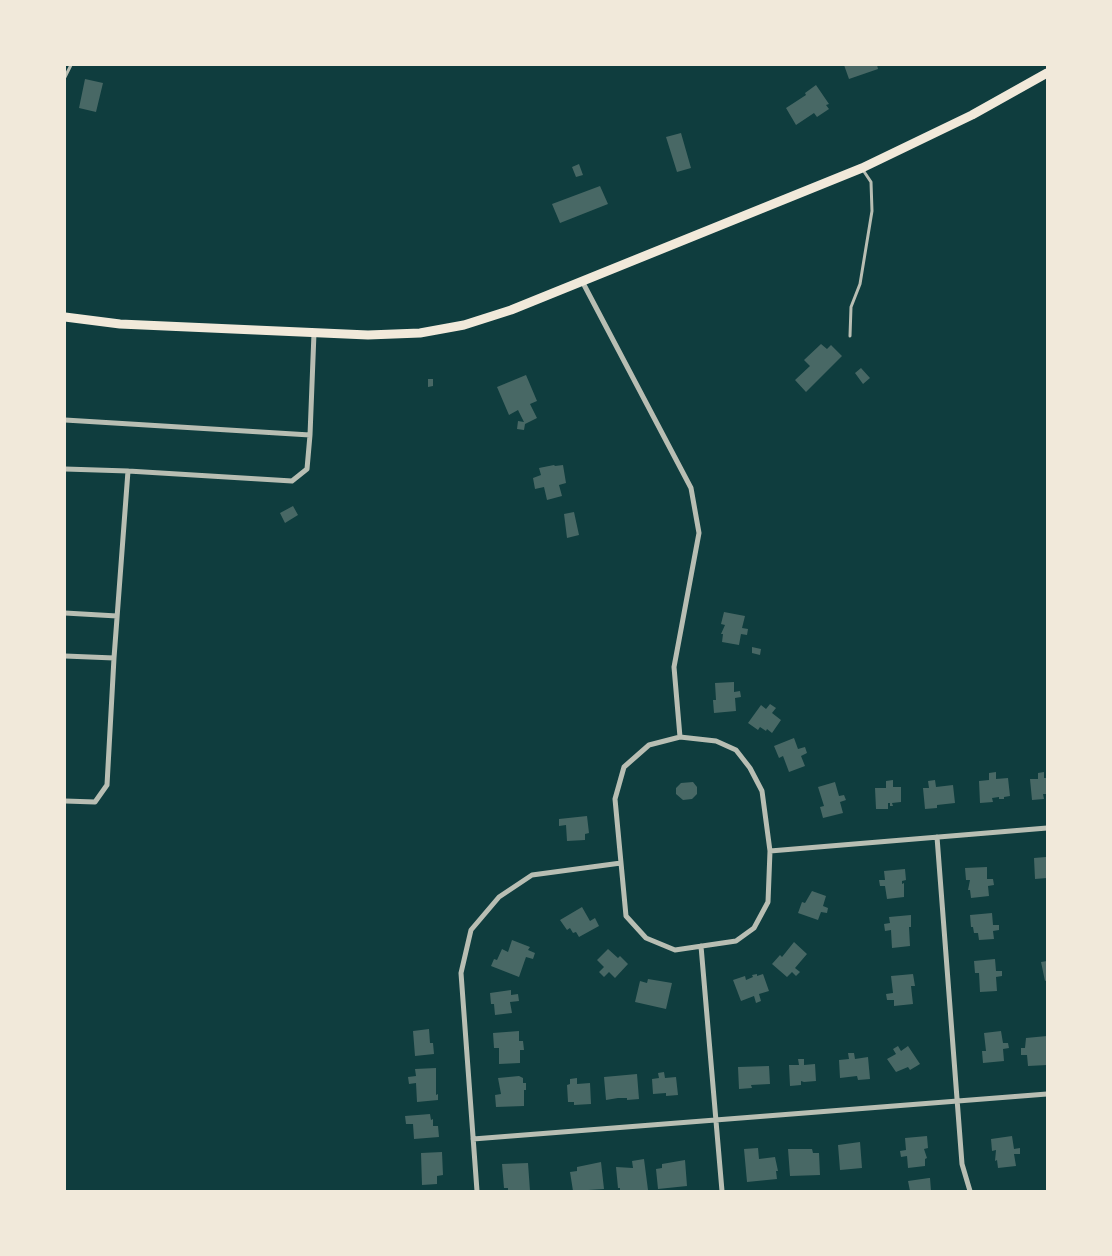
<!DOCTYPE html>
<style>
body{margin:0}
#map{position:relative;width:1112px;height:1256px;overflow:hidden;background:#0f3d3e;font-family:"Nunito Sans",sans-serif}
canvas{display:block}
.frame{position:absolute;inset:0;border:66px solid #f1e9da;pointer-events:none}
</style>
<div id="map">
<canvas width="1112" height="1256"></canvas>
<div class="frame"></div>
</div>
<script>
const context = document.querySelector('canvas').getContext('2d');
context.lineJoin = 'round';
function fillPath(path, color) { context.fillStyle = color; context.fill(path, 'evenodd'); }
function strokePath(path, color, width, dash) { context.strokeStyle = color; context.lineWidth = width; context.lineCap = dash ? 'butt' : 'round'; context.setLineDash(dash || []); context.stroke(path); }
const building = new Path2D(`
 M 844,65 L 877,65 L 878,69 L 849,79 Z
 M 85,79 L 103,83 L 96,112 L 79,108 Z
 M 816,85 L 829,104 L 826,105 L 829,109 L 817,117 L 814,113 L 796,125 L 786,108 L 806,95 L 805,93 Z
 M 681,133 L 691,168 L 677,172 L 666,137 Z
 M 579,164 L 583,175 L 576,177 L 572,167 Z
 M 600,186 L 608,204 L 560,223 L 552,204 Z
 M 821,344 L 827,349 L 831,345 L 842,356 L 806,392 L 795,380 L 810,366 L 804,360 Z
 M 861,368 L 870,378 L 863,384 L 855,373 Z
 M 526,375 L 537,401 L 530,404 L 537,418 L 525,424 L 524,430 L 517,429 L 518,421 L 524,422 L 518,410 L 509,415 L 497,387 Z
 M 428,379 L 433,379 L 433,386 L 428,387 Z
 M 554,465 L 555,466 L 563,465 L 566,483 L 559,485 L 562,496 L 547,500 L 544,487 L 535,489 L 533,478 L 541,475 L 539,468 Z
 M 293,506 L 298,515 L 285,523 L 280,513 Z
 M 574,512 L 579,535 L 567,538 L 564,514 Z
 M 724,612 L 745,616 L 742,628 L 748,629 L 747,635 L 741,634 L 739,645 L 722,642 L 723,634 L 721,634 L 725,625 L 721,624 Z
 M 752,647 L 761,649 L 760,655 L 752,653 Z
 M 734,682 L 734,692 L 740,691 L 741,697 L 735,698 L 736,711 L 714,713 L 713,700 L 716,700 L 715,683 Z
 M 770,704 L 776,708 L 772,713 L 781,720 L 772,733 L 767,729 L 766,731 L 760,727 L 758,730 L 748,723 L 761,705 L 766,709 Z
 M 794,738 L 798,749 L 805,747 L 807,753 L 801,756 L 805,766 L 789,772 L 783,756 L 779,758 L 774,746 Z
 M 996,772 L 996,779 L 1008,778 L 1010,796 L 1004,797 L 1004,799 L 999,799 L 999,797 L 992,798 L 993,802 L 980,803 L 979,781 L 989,780 L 989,773 Z
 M 1044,772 L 1044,778 L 1047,778 L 1047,794 L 1043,794 L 1044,799 L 1032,800 L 1030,779 L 1038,779 L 1038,773 Z
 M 893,780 L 893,787 L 901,787 L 901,802 L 892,803 L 893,806 L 890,806 L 890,803 L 888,803 L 888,809 L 876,809 L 875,788 L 886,788 L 886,781 Z
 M 935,780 L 936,787 L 953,785 L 955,803 L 937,805 L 937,808 L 925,809 L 923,788 L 929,788 L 928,781 Z
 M 693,782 L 697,787 L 697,794 L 692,799 L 683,800 L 676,794 L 676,788 L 681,783 Z
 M 835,782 L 839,796 L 844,795 L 846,800 L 840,802 L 843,813 L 823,818 L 820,807 L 824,806 L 818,787 Z
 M 587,816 L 589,833 L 585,834 L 585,840 L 567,841 L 566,825 L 559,826 L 559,819 Z
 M 1046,857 L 1047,878 L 1035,879 L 1034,858 Z
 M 987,867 L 987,879 L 993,879 L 994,885 L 988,886 L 989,896 L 971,898 L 970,890 L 968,890 L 970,880 L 966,880 L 965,868 Z
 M 905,869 L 906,880 L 902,881 L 902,884 L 904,883 L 904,897 L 887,899 L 885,886 L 880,886 L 879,880 L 885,880 L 884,871 Z
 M 812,891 L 826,896 L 823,906 L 828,908 L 827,913 L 821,912 L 818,920 L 798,913 L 802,902 L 805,903 Z
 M 582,907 L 590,921 L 595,918 L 599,926 L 579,937 L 576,932 L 573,933 L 570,928 L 567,930 L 560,920 Z
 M 992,913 L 993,925 L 999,925 L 999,930 L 993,931 L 994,939 L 979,940 L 978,933 L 974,933 L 973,927 L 971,927 L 970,915 Z
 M 911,915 L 911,927 L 909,927 L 910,946 L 892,948 L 891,930 L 885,931 L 884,924 L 890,923 L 889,917 Z
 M 512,940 L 530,947 L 528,950 L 535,953 L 533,959 L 526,957 L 519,977 L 491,966 L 494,959 L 497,960 L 502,949 L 508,952 Z
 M 794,942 L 807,954 L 795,968 L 800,972 L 796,976 L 792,972 L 787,977 L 772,964 L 780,955 L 782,957 Z
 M 608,949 L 618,958 L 620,956 L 628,964 L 615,978 L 609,972 L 604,977 L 599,972 L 604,967 L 597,960 Z
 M 995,959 L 996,971 L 1002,971 L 1002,976 L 996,977 L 997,991 L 980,992 L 979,973 L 975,973 L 974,961 Z
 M 1047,961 L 1047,980 L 1045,981 L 1041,962 Z
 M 757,974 L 757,976 L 763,974 L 769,991 L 759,994 L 761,1001 L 756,1003 L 754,996 L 741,1001 L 733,980 L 745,976 L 746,980 L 753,977 L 752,975 Z
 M 913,974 L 915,986 L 911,986 L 913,1004 L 894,1006 L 894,1000 L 887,1000 L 886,994 L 893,993 L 891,976 Z
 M 648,979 L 672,983 L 666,1009 L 635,1002 L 640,981 L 647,983 Z
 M 511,990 L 511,995 L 518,994 L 519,1001 L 510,1002 L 512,1013 L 495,1015 L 494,1004 L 491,1004 L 490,993 Z
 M 429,1029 L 430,1043 L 433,1043 L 434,1054 L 415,1056 L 413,1031 Z
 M 519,1031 L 519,1041 L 523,1041 L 524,1050 L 520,1050 L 520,1063 L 499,1064 L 499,1048 L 494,1048 L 493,1033 Z
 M 1001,1031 L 1003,1043 L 1008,1043 L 1009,1048 L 1003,1049 L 1004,1061 L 983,1063 L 982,1051 L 986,1051 L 984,1033 Z
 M 1047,1036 L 1047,1065 L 1028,1066 L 1027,1055 L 1021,1055 L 1021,1048 L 1025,1048 L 1026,1038 Z
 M 898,1046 L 901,1051 L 908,1046 L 920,1064 L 910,1070 L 908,1067 L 896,1072 L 887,1059 L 896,1054 L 893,1049 Z
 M 848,1053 L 854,1053 L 855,1059 L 868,1057 L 870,1079 L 858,1080 L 857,1076 L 840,1078 L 839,1060 L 849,1059 Z
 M 798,1059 L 804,1059 L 804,1065 L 815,1064 L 816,1081 L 804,1082 L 801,1081 L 801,1085 L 790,1086 L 789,1065 L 799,1065 Z
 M 769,1066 L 770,1084 L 751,1085 L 752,1088 L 739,1089 L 738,1067 Z
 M 436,1068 L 436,1095 L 438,1094 L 438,1100 L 417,1102 L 416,1083 L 409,1084 L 408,1077 L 416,1076 L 415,1069 Z
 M 664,1072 L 665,1078 L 676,1077 L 678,1095 L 666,1096 L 666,1093 L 653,1094 L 652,1079 L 659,1078 L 658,1073 Z
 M 637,1074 L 639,1099 L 627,1100 L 627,1098 L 618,1098 L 606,1100 L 604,1077 Z
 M 519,1076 L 523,1078 L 523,1083 L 526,1083 L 526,1090 L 524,1090 L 524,1106 L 496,1107 L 495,1095 L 501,1094 L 498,1078 Z
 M 577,1078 L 577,1084 L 590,1083 L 591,1104 L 574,1105 L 574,1102 L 568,1102 L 567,1085 L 570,1084 L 570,1079 Z
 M 430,1114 L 431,1120 L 433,1119 L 433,1126 L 438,1126 L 439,1137 L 414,1139 L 413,1124 L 406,1124 L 405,1116 Z
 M 927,1136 L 928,1148 L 924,1149 L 927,1158 L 925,1159 L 925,1166 L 908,1168 L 907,1156 L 901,1157 L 900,1151 L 906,1150 L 905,1138 Z
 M 1012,1136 L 1014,1149 L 1020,1148 L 1020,1154 L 1014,1154 L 1016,1166 L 998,1168 L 997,1160 L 995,1161 L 996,1150 L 992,1151 L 991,1139 Z
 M 860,1142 L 862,1168 L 840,1170 L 838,1145 Z
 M 758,1148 L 759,1159 L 775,1157 L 778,1171 L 776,1171 L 777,1179 L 747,1182 L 744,1149 Z
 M 788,1149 L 812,1149 L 813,1153 L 819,1153 L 820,1175 L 790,1176 Z
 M 442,1152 L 443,1175 L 437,1176 L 437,1184 L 422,1185 L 421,1153 Z
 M 644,1159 L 648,1190 L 620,1191 L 620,1188 L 618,1188 L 616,1167 L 633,1168 L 632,1161 Z
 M 685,1160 L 687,1186 L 658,1189 L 656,1169 L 662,1168 L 662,1164 Z
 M 601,1162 L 604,1189 L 573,1191 L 570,1172 L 577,1171 L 577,1167 Z
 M 528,1163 L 530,1191 L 508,1191 L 508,1188 L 504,1188 L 502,1164 Z
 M 929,1178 L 930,1178 L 931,1191 L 910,1191 L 908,1181 Z`);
const service = new Path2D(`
 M 65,77 L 71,65
 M 850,336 L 851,307 L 860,284 L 872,211 L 871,182 L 863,170`);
const minor = new Path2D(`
 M 582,281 L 691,488 L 699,533 L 674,667 L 680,737
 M 65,420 L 310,435 L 307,469 L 292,481 L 128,471 L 65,469
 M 310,435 L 314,333
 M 65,613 L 117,616
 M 65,656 L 114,658 L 128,471
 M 680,737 L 716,741 L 736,750 L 750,768 L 762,791 L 770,851 L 768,902 L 754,928 L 736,941 L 675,950 L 646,938 L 626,916 L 615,799 L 624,767 L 649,745 Z
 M 65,801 L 95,802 L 107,785 L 114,658
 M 937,837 L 962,1164 L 970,1191
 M 770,851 L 1047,828
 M 701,946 L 722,1191
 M 473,1139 L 1047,1094
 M 477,1191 L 461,973 L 471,930 L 499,897 L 532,875 L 621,863`);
const secondary = new Path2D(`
 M 65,317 L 120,324 L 368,335 L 420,333 L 464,325 L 511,310 L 862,168 L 972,115 L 1047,73`);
fillPath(building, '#486865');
strokePath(service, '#b8beb3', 3);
strokePath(minor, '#b8beb3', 5);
strokePath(secondary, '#f1e9da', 9);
</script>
